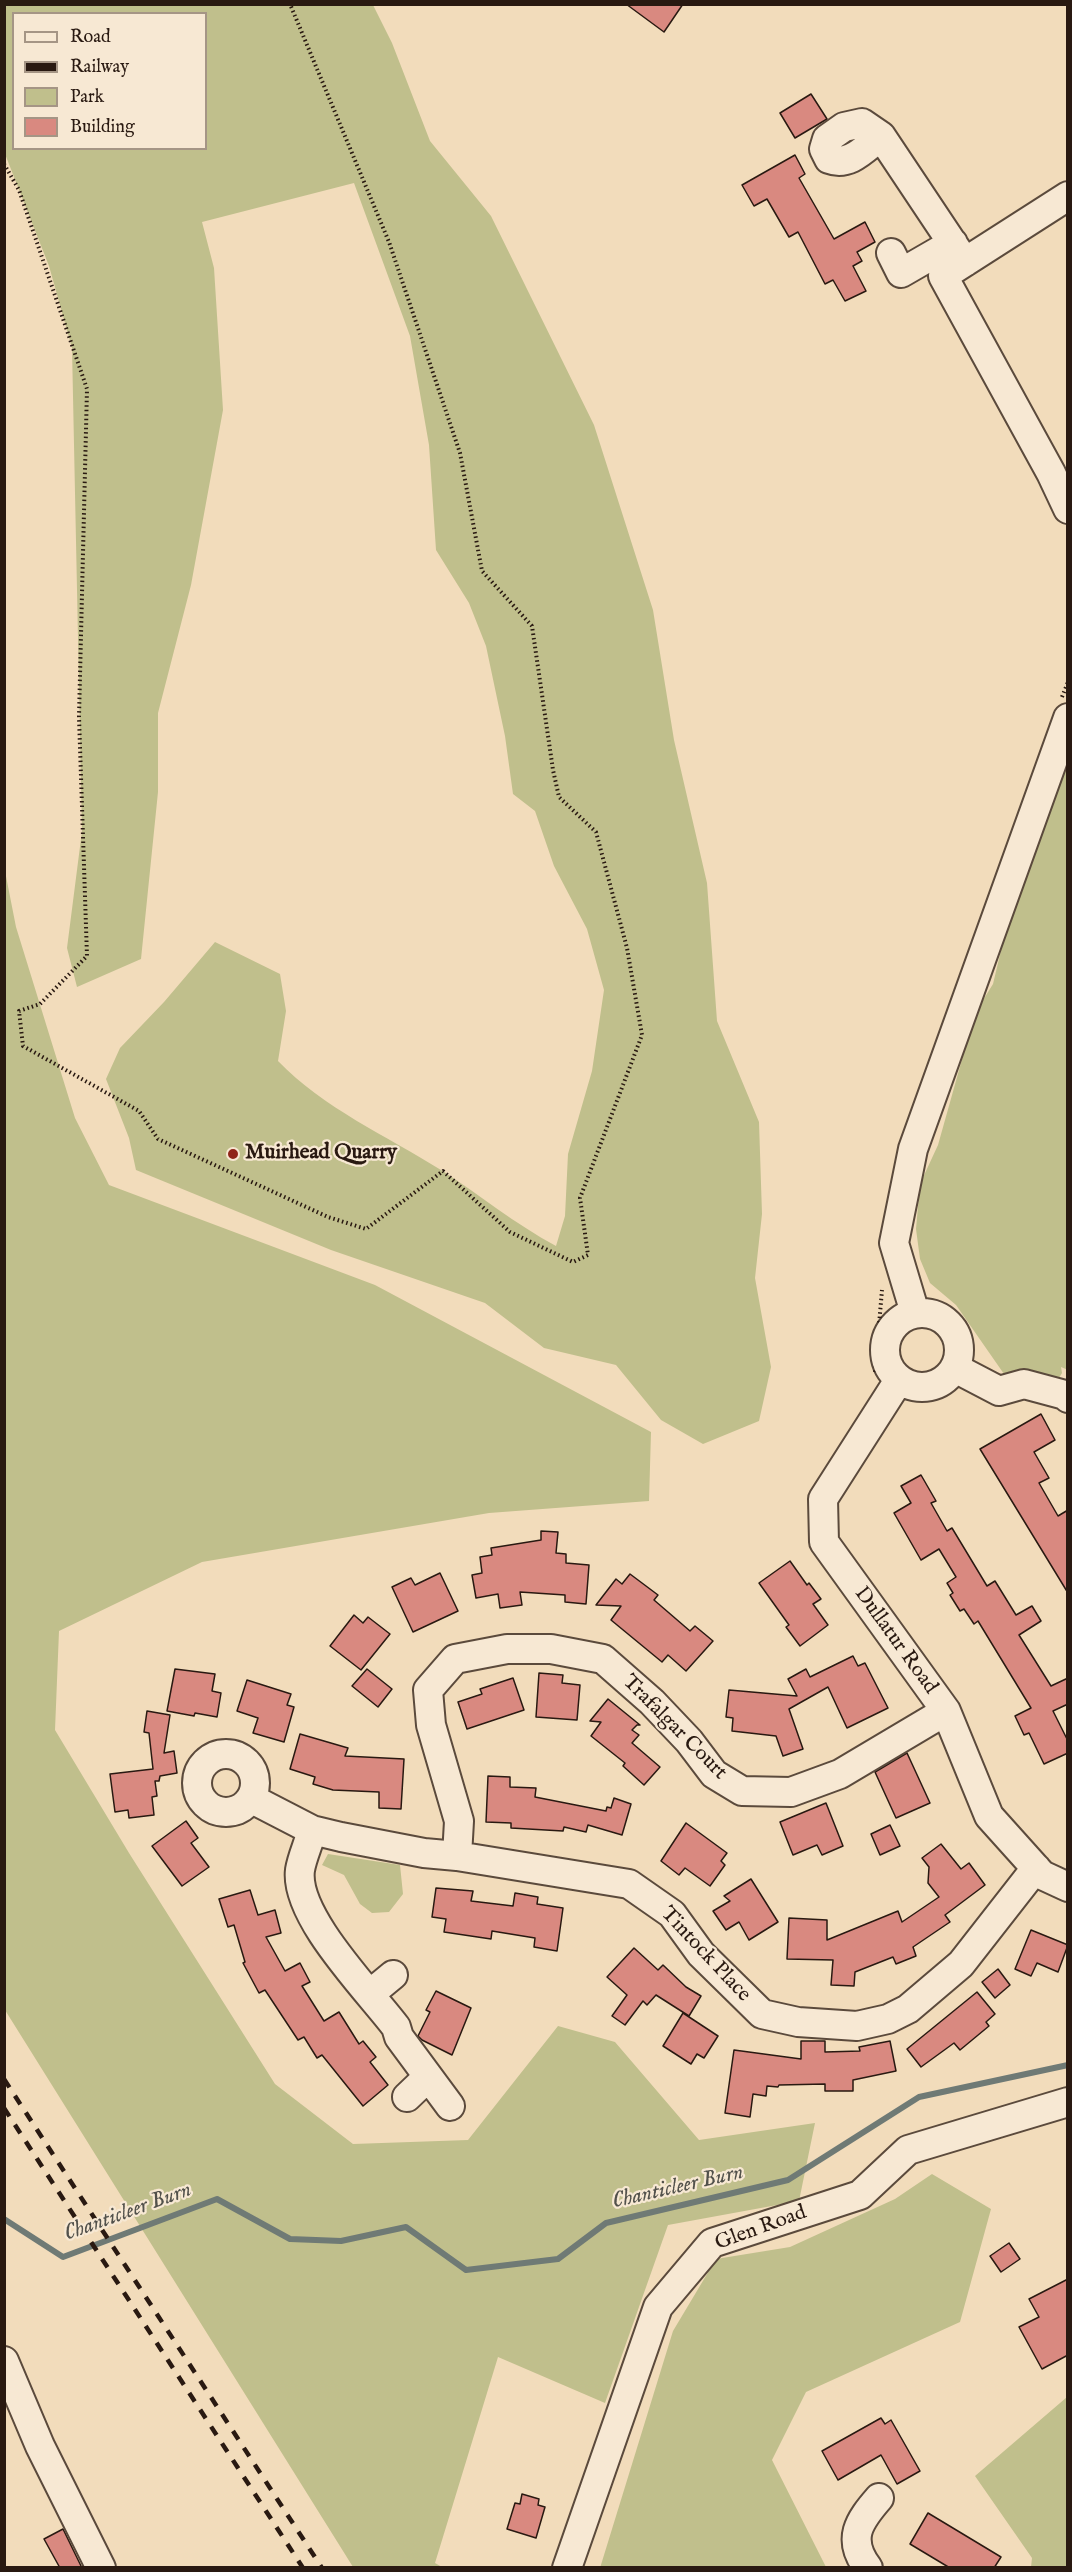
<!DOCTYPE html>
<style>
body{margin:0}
#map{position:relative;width:1072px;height:2572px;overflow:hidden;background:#f2dcbb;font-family:"IM FELL English",serif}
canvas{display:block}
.frame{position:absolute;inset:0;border:6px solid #291911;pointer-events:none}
.legend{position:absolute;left:12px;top:12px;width:195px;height:138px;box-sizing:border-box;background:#f7e8d3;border:2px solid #a59585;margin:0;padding:8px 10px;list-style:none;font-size:18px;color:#291911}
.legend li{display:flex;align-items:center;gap:12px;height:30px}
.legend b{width:30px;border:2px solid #a59585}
</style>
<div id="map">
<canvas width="1072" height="2572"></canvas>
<div class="frame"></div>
<ul class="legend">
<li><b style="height:8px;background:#f7e8d3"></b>Road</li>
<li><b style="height:8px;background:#291911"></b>Railway</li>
<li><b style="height:16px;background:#c0bf8c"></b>Park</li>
<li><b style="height:16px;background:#d98980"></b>Building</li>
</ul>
</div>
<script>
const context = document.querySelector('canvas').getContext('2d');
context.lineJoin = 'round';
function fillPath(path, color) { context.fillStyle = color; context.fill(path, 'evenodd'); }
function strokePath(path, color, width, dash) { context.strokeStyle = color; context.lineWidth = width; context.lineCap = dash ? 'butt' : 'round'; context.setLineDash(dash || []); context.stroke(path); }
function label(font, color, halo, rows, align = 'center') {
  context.font = font + ' "IM FELL English",serif'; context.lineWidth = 4.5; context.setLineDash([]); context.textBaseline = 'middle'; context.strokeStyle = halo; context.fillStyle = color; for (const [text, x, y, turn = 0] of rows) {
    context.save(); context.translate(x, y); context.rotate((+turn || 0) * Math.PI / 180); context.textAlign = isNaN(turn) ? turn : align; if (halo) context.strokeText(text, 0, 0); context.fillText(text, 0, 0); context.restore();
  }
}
const green = new Path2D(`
 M 5,4 L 373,5 L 392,43 L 430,141 L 491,216 L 594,425 L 653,610 L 674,740 L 707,883 L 717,1021 L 759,1122 L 762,1214 L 755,1278 L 771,1367 L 759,1421 L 703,1444 L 661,1420 L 616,1365 L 544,1348 L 485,1303 L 331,1250 L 136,1170 L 129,1138 L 106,1079 L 120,1048 L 164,1002 L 215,942 L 280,974 L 286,1011 L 278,1061 C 323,1108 387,1136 441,1170 C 480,1195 515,1224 556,1246 L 565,1216 L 568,1154 L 592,1071 L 604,990 L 587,929 L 554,866 L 535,811 L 513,794 L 505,736 L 486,646 L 469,603 L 436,550 L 429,445 L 410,336 L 354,183 L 202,222 L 214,268 L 223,410 L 191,585 L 158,713 L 158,792 L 141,959 L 77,987 L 67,948 L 82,831 L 72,348 L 49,266 L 5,154 ZM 14,14 L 206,14 L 206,148 L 14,148 Z
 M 1067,752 L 1068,1370 L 1061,1367 L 1062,1373 L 1054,1386 L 1002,1383 L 1004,1374 L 956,1305 L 930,1283 L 920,1259 L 916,1229 L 920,1184 L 938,1145 L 975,1013 L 993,984 L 1008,921 Z
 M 4,866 L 16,927 L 75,1118 L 109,1185 L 375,1285 L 651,1432 L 649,1501 L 489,1513 L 202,1562 L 59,1631 L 55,1730 L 129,1853 L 275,2084 L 353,2144 L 468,2140 L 558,2026 L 615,2042 L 699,2140 L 815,2123 L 799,2201 L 668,2225 L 605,2403 L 498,2357 L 435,2563 L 442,2567 L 353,2567 L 5,2010 Z
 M 328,1854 L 400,1865 L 403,1894 L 389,1912 L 372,1913 L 360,1904 L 344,1875 L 322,1865 Z
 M 932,2174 L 991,2209 L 960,2322 L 806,2392 L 772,2460 L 826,2567 L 600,2568 L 673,2331 L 716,2259 L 790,2247 L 895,2199 Z
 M 1067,2397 L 1067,2567 L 1031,2567 L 1032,2558 L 975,2476 Z`);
const stream = new Path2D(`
 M 4,2219 L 63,2257 L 217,2199 L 290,2239 L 341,2241 L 406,2227 L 466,2270 L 558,2259 L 606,2223 L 788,2180 L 919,2097 L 1068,2065`);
const building = new Path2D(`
 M 626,4 L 683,4 L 664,32 Z
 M 811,94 L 827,119 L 795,138 L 780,113 Z
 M 795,155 L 805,174 L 799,178 L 834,239 L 865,222 L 875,242 L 857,252 L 862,261 L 853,266 L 866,291 L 845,301 L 833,280 L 825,284 L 798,232 L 789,237 L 767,199 L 754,206 L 742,185 Z
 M 1041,1414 L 1055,1440 L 1034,1452 L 1049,1478 L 1039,1483 L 1058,1516 L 1068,1510 L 1068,1593 L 980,1449 Z
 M 921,1475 L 936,1501 L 931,1503 L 947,1531 L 952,1528 L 987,1586 L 995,1581 L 1016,1615 L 1032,1606 L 1041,1621 L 1019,1635 L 1051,1686 L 1068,1678 L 1068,1704 L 1053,1711 L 1068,1741 L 1068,1753 L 1044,1764 L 1029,1733 L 1024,1735 L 1015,1716 L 1031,1708 L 978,1621 L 974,1624 L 964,1609 L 960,1611 L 950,1595 L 953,1593 L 947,1583 L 956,1577 L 939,1549 L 921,1560 L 894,1513 L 911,1503 L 901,1486 Z
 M 541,1531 L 558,1532 L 556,1553 L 566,1554 L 566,1563 L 589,1565 L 586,1604 L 565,1602 L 565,1595 L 520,1592 L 522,1605 L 500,1608 L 498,1594 L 476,1598 L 472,1575 L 482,1573 L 480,1557 L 492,1555 L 491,1548 L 541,1540 Z
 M 790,1561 L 807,1585 L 809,1583 L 821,1599 L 813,1604 L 828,1625 L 800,1646 L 786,1627 L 789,1625 L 759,1583 Z
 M 440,1573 L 458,1611 L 413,1632 L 392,1587 L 411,1578 L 415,1585 Z
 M 630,1574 L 658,1595 L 654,1600 L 690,1631 L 695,1626 L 713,1641 L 686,1671 L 668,1655 L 662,1662 L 611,1620 L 621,1606 L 596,1605 L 616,1579 L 622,1584 Z
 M 354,1615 L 363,1623 L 368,1617 L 390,1634 L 361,1670 L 330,1646 Z
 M 853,1656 L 858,1666 L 865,1663 L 888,1708 L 847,1728 L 828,1687 L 789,1709 L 803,1749 L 783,1756 L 776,1736 L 732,1731 L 733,1718 L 726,1717 L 729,1690 L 797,1696 L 788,1679 L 806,1669 L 810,1677 Z
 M 175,1669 L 215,1674 L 212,1691 L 221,1693 L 217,1717 L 195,1713 L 194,1716 L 167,1711 Z
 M 367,1669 L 392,1689 L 378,1707 L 352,1686 Z
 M 539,1673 L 563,1675 L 562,1683 L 580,1685 L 577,1720 L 536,1717 Z
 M 513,1678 L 524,1710 L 467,1729 L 458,1702 L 482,1694 L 480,1689 Z
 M 247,1680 L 291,1694 L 287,1705 L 294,1707 L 284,1742 L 253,1733 L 258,1718 L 237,1711 Z
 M 608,1699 L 640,1725 L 637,1725 L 632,1730 L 639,1735 L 632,1743 L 660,1767 L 644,1785 L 623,1766 L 625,1763 L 591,1736 L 601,1722 L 590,1721 Z
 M 147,1711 L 170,1715 L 164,1753 L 174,1751 L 177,1773 L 160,1776 L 159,1781 L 155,1781 L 157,1796 L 152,1797 L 154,1815 L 129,1818 L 128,1810 L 115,1812 L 110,1774 L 153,1769 L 149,1733 L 144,1732 Z
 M 300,1734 L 348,1748 L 345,1756 L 404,1759 L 401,1809 L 379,1808 L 379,1792 L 333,1790 L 313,1784 L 315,1777 L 290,1769 Z
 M 907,1753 L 930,1803 L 896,1818 L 875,1772 Z
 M 488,1776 L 510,1777 L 510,1787 L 536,1788 L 535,1797 L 606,1811 L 607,1807 L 611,1808 L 614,1798 L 631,1804 L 622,1835 L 588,1825 L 586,1832 L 564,1827 L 563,1831 L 511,1828 L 511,1823 L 486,1822 Z
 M 826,1803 L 843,1846 L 822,1855 L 817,1845 L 793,1855 L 780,1822 Z
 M 186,1821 L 198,1838 L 191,1843 L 209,1867 L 182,1886 L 152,1846 Z
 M 686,1823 L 727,1853 L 721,1861 L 725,1865 L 710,1886 L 685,1868 L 679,1875 L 661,1861 Z
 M 890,1825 L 900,1846 L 880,1855 L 871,1834 Z
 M 941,1844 L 961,1869 L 969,1863 L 985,1885 L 945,1915 L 950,1922 L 913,1947 L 916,1956 L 896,1964 L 893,1957 L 855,1972 L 854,1986 L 831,1985 L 833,1960 L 787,1959 L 789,1918 L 827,1920 L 827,1940 L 898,1911 L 902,1922 L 939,1897 L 928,1883 L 929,1867 L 922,1858 Z
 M 751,1879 L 778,1922 L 749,1940 L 739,1922 L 726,1930 L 713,1911 L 730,1901 L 724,1896 Z
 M 436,1888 L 473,1891 L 471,1901 L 513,1906 L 515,1893 L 538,1897 L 537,1904 L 563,1908 L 557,1951 L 534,1947 L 535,1938 L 492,1931 L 491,1939 L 444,1932 L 446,1919 L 432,1917 Z
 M 250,1890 L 258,1915 L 275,1910 L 281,1933 L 266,1937 L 285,1971 L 300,1963 L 310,1982 L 302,1986 L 324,2021 L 339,2012 L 359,2044 L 363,2041 L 376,2057 L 370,2062 L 388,2085 L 363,2106 L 322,2055 L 317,2058 L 304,2037 L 298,2040 L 265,1990 L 259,1993 L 243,1963 L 245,1962 L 234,1925 L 228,1927 L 219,1899 Z
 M 1031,1930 L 1068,1945 L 1058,1972 L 1037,1963 L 1031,1976 L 1015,1969 Z
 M 634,1948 L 658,1970 L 663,1965 L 686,1987 L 701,1996 L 689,2016 L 656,1995 L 647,2005 L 643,2001 L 625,2025 L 612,2016 L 627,1995 L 607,1977 Z
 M 998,1969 L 1010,1985 L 995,1998 L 982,1982 Z
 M 436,1991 L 471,2008 L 452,2055 L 422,2040 L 418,2036 L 430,2012 L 426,2010 Z
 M 977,1992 L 995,2014 L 986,2022 L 989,2026 L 960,2050 L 954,2043 L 921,2067 L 907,2049 Z
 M 683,2013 L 718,2036 L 704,2058 L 697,2054 L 691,2064 L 663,2046 Z
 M 801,2041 L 825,2041 L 825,2052 L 860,2051 L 859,2047 L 890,2041 L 896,2071 L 853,2080 L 853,2091 L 825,2091 L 825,2084 L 779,2085 L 778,2087 L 767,2086 L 766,2096 L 753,2094 L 750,2117 L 725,2113 L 734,2050 L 801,2059 Z
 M 1009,2243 L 1020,2259 L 1001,2272 L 990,2256 Z
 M 1068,2279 L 1068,2355 L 1042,2369 L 1019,2327 L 1039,2317 L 1029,2299 Z
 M 881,2418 L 885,2424 L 891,2420 L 920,2471 L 897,2484 L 881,2455 L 838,2480 L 822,2451 Z
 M 522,2494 L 539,2499 L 538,2505 L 545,2507 L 536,2538 L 507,2529 L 515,2503 L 520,2504 Z
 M 928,2513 L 1001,2557 L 994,2568 L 950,2568 L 910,2544 Z
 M 63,2529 L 82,2568 L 60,2568 L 44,2539 Z`);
const path = new Path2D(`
 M 4,164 L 19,190 L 87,389 L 79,717 L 87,956 L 40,1004 L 19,1011 L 23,1046 L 139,1111 L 158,1139 L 328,1217 L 366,1229 L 443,1171 L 510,1232 L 573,1262 L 588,1255 L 580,1198 L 642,1035 L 627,948 L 596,832 L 559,797 L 553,770 L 532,626 L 482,571 L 460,453 L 389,242 L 290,4
 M 1062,697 L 1068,682
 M 875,1372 L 882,1290`);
const minor = new Path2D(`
 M 881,136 C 865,148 850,167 829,159 L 824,149 L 827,139 L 844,127 L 862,123 L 881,136 L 965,262
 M 1068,196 L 943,276 L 1051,473 L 1068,509
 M 891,253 L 901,273 L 953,243
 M 915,1313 L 894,1243 L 913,1149 L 1068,718
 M885 1350a37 37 0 1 1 74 0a37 37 0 1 1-74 0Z
 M 955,1368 L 999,1391 L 1024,1384 L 1065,1395 L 1068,1398
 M 899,1380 L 823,1499 L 824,1542 L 946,1711 L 989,1816 L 1042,1875 L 1068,1887
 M197 1783a29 29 0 1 1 58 0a29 29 0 1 1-58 0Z
 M 252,1799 L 312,1830 L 341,1837 L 424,1853 L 457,1856 L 629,1884 L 672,1914 L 701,1954 L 762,2014 L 798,2022 L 857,2026 L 888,2019 L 908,2009 L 961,1964 L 1036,1868
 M 312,1830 C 309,1843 302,1857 300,1870 C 294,1916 369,1991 396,2027 L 399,2037 L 450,2106
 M 457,1856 L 459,1821 L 431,1725 L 428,1690 L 455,1659 L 507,1649 L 551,1649 L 603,1659 L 652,1702 L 689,1741 L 714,1774 L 742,1791 L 791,1792 L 840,1774 L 946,1711
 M 370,1994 L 393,1975
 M 407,2097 L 428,2077
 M 4,2361 L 40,2446 L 101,2568
 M 567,2568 L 658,2307 L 712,2243 L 860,2195 L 908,2150 L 1068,2102
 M 868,2568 C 846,2539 859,2521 879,2498`);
const rail = new Path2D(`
 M 4,2079 L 322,2568
 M 4,2108 L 303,2568`);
const markers = [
 [233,1154,6,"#8f2418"]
];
const poiNames = [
 ["Muirhead Quarry",245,1154]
];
const streetNames = [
 ["Dullatur Road",895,1641,54],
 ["Trafalgar Court",674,1728,45],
 ["Tintock Place",705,1955,47],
 ["Glen Road",761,2229,-20]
];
const waterNames = [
 ["Chanticleer Burn",678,2188,-13],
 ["Chanticleer Burn",128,2213,-20]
];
fillPath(green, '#c0bf8c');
strokePath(stream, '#6f7a75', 6);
fillPath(building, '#d98980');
strokePath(building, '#291911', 1.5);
strokePath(minor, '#5b4a3c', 32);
strokePath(path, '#291911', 4, [1.5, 3]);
strokePath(minor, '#f7e8d3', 28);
strokePath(rail, '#291911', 4.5, [10, 10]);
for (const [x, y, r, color] of markers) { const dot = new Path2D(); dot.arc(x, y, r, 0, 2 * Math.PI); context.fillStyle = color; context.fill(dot); strokePath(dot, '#f7e8d3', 2); }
label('bold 21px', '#291911', '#f7e8d3', poiNames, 'left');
label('21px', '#291911', '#f7e8d3', streetNames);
label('italic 22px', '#52514b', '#f7e8d3', waterNames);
</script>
